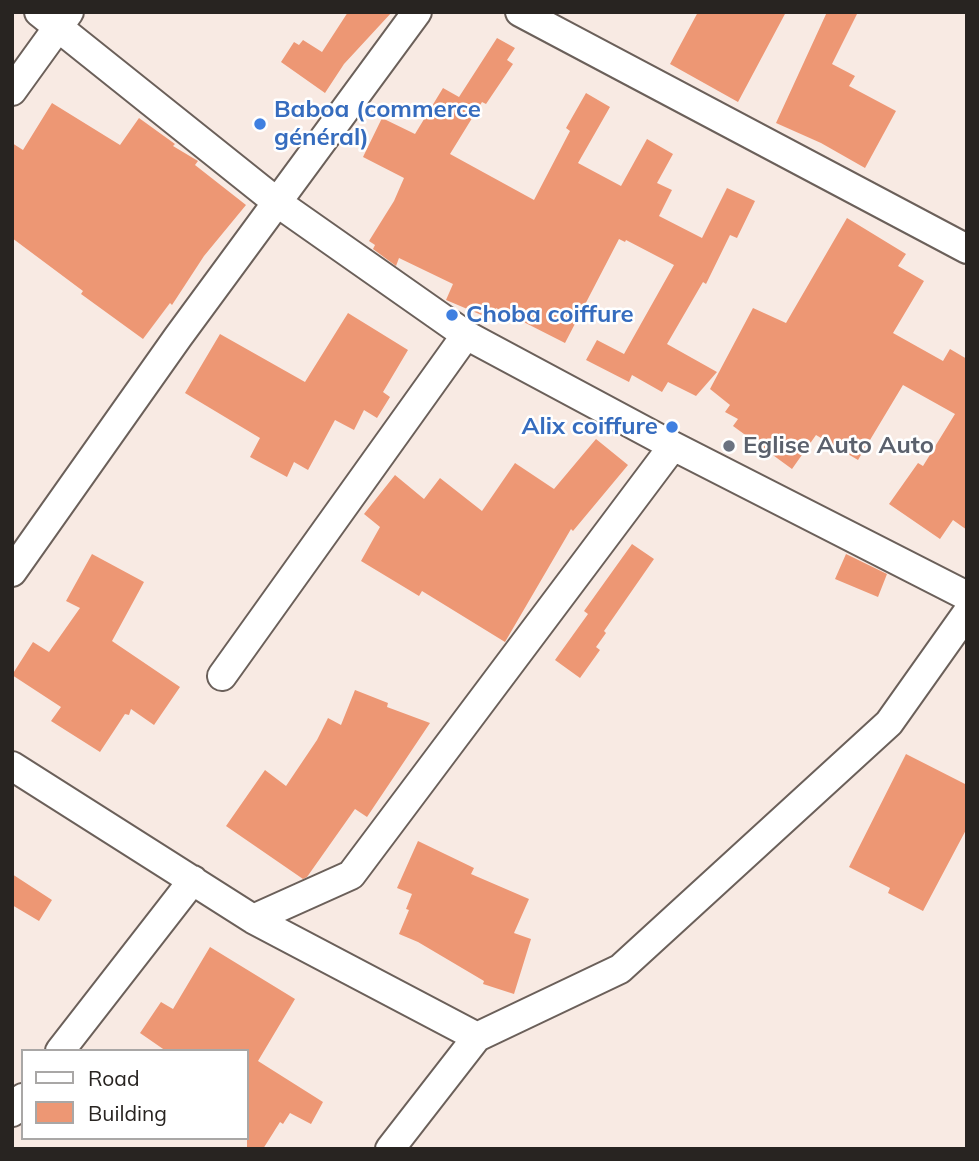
<!DOCTYPE html>
<meta charset="utf-8">
<style>
body{margin:0}
#map{position:relative;width:979px;height:1161px;overflow:hidden;background:#f8eae3;font-family:Mulish,sans-serif}
canvas{display:block}
.frame{position:absolute;inset:0;border:14px solid #282421;pointer-events:none}
.legend{position:absolute;left:21px;top:1049px;width:228px;height:91px;box-sizing:border-box;background:#fff;border:2px solid #a9a7a6;margin:0;padding:9px 12px;list-style:none;font-size:21px;color:#282421}
.legend li{display:flex;align-items:center;gap:14px;height:35px}
.legend b{width:35px;border:2px solid #a9a7a6}
</style>
<div id="map">
<canvas width="979" height="1161"></canvas>
<div class="frame"></div>
<ul class="legend">
<li><b style="height:9px;background:#fff"></b>Road</li>
<li><b style="height:19px;background:#ed9774"></b>Building</li>
</ul>
</div>
<script>
const context = document.querySelector('canvas').getContext('2d');
context.lineJoin = 'round';
function fillPath(path, color) { context.fillStyle = color; context.fill(path, 'evenodd'); }
function strokePath(path, color, width, dash) { context.strokeStyle = color; context.lineWidth = width; context.lineCap = dash ? 'butt' : 'round'; context.setLineDash(dash || []); context.stroke(path); }
function label(font, color, halo, rows, align = 'center') {
  context.font = font + ' Mulish,sans-serif'; context.lineWidth = 5; context.setLineDash([]); context.textBaseline = 'middle'; context.strokeStyle = halo; context.fillStyle = color; for (const [text, x, y, turn = 0] of rows) {
    context.save(); context.translate(x, y); context.rotate((+turn || 0) * Math.PI / 180); context.textAlign = isNaN(turn) ? turn : align; if (halo) context.strokeText(text, 0, 0); context.fillText(text, 0, 0); context.restore();
  }
}
const building = new Path2D(`
 M 348,12 L 392,12 L 344,64 L 325,93 L 281,62 L 294,42 L 299,45 L 303,40 L 322,52 Z
 M 698,12 L 786,12 L 738,102 L 670,64 Z
 M 827,12 L 858,12 L 832,64 L 855,76 L 849,86 L 896,111 L 865,168 L 821,143 L 776,123 Z
 M 497,38 L 515,48 L 507,60 L 513,64 L 486,104 L 482,102 L 450,154 L 534,200 L 570,131 L 566,128 L 586,93 L 610,107 L 578,163 L 621,186 L 647,139 L 673,154 L 657,183 L 672,190 L 659,216 L 702,238 L 727,188 L 755,201 L 737,238 L 730,235 L 706,284 L 703,282 L 667,344 L 717,372 L 696,396 L 668,382 L 662,392 L 632,375 L 629,382 L 586,360 L 597,340 L 624,354 L 674,265 L 626,240 L 625,242 L 619,239 L 565,343 L 496,308 L 491,319 L 446,300 L 453,284 L 399,258 L 396,266 L 373,249 L 375,245 L 369,241 L 394,201 L 404,178 L 363,157 L 382,118 L 415,134 L 443,88 L 459,97 Z
 M 52,103 L 120,145 L 139,118 L 175,144 L 173,146 L 198,161 L 195,165 L 246,205 L 204,256 L 172,305 L 170,303 L 143,339 L 81,294 L 83,291 L 12,238 L 12,143 L 23,150 Z
 M 847,218 L 906,254 L 898,266 L 924,281 L 893,333 L 943,361 L 950,349 L 967,359 L 967,530 L 953,520 L 940,539 L 889,504 L 918,463 L 923,466 L 955,414 L 903,385 L 858,460 L 816,435 L 792,469 L 733,426 L 738,419 L 725,412 L 730,405 L 710,389 L 753,308 L 786,323 Z
 M 348,313 L 408,350 L 383,392 L 390,397 L 377,418 L 364,410 L 354,430 L 335,420 L 308,470 L 294,462 L 287,477 L 250,457 L 260,438 L 185,393 L 220,334 L 305,382 Z
 M 596,439 L 628,465 L 573,531 L 571,529 L 505,642 L 422,591 L 419,596 L 361,561 L 380,527 L 364,514 L 395,475 L 424,499 L 440,478 L 482,511 L 515,463 L 554,489 Z
 M 632,544 L 654,559 L 604,631 L 606,633 L 596,647 L 600,650 L 580,678 L 555,660 L 588,614 L 584,611 Z
 M 92,554 L 144,582 L 112,641 L 180,687 L 154,725 L 131,709 L 129,715 L 125,714 L 100,752 L 51,721 L 61,707 L 12,675 L 33,642 L 49,652 L 80,608 L 66,601 Z
 M 846,554 L 887,574 L 878,597 L 835,579 Z
 M 355,690 L 388,703 L 387,707 L 430,723 L 367,817 L 355,809 L 307,877 L 303,879 L 226,826 L 265,770 L 286,786 L 317,740 L 328,718 L 341,725 Z
 M 906,754 L 967,785 L 967,828 L 923,911 L 888,893 L 890,888 L 849,867 Z
 M 418,841 L 474,868 L 471,874 L 529,899 L 514,933 L 531,939 L 514,994 L 483,984 L 484,981 L 418,942 L 399,934 L 409,910 L 406,909 L 412,894 L 397,888 Z
 M 12,874 L 52,900 L 39,921 L 12,905 Z
 M 210,947 L 295,999 L 258,1061 L 323,1102 L 311,1124 L 290,1113 L 283,1124 L 280,1122 L 263,1149 L 247,1149 L 247,1051 L 166,1051 L 140,1033 L 161,1002 L 173,1009 Z`);
const minor = new Path2D(`
 M 39,12 L 278,203 L 466,335 L 673,446 L 967,596
 M 520,12 L 967,249
 M 12,91 L 69,12
 M 12,572 L 178,337 L 417,12
 M 222,676 L 466,335
 M 12,766 L 253,919 L 477,1037
 M 253,919 L 351,875 L 673,446
 M 60,1051 L 193,880
 M 12,1112 L 23,1098
 M 390,1149 L 477,1037 L 620,969 L 889,723 L 967,613`);
const markers = [
 [260,124,7,"#3f7fe0"],
 [452,315,7,"#3f7fe0"],
 [672,427,7,"#3f7fe0"],
 [729,446,7,"#6b7280"]
];
const shopNames = [
 ["Baboa (commerce",274,110],
 ["général)",274,138],
 ["Choba coiffure",466,315],
 ["Alix coiffure",658,427,"right"]
];
const worshipNames = [
 ["Eglise Auto Auto",743,446]
];
fillPath(building, '#ed9774');
strokePath(minor, '#6b605a', 32);
strokePath(minor, '#fff', 28);
for (const [x, y, r, color] of markers) { const dot = new Path2D(); dot.arc(x, y, r, 0, 2 * Math.PI); context.fillStyle = color; context.fill(dot); strokePath(dot, '#fff', 2.5); }
label('bold 24px', '#366cbe', '#fff', shopNames, 'left');
label('bold 24px', '#5b616d', '#fff', worshipNames, 'left');
</script>
